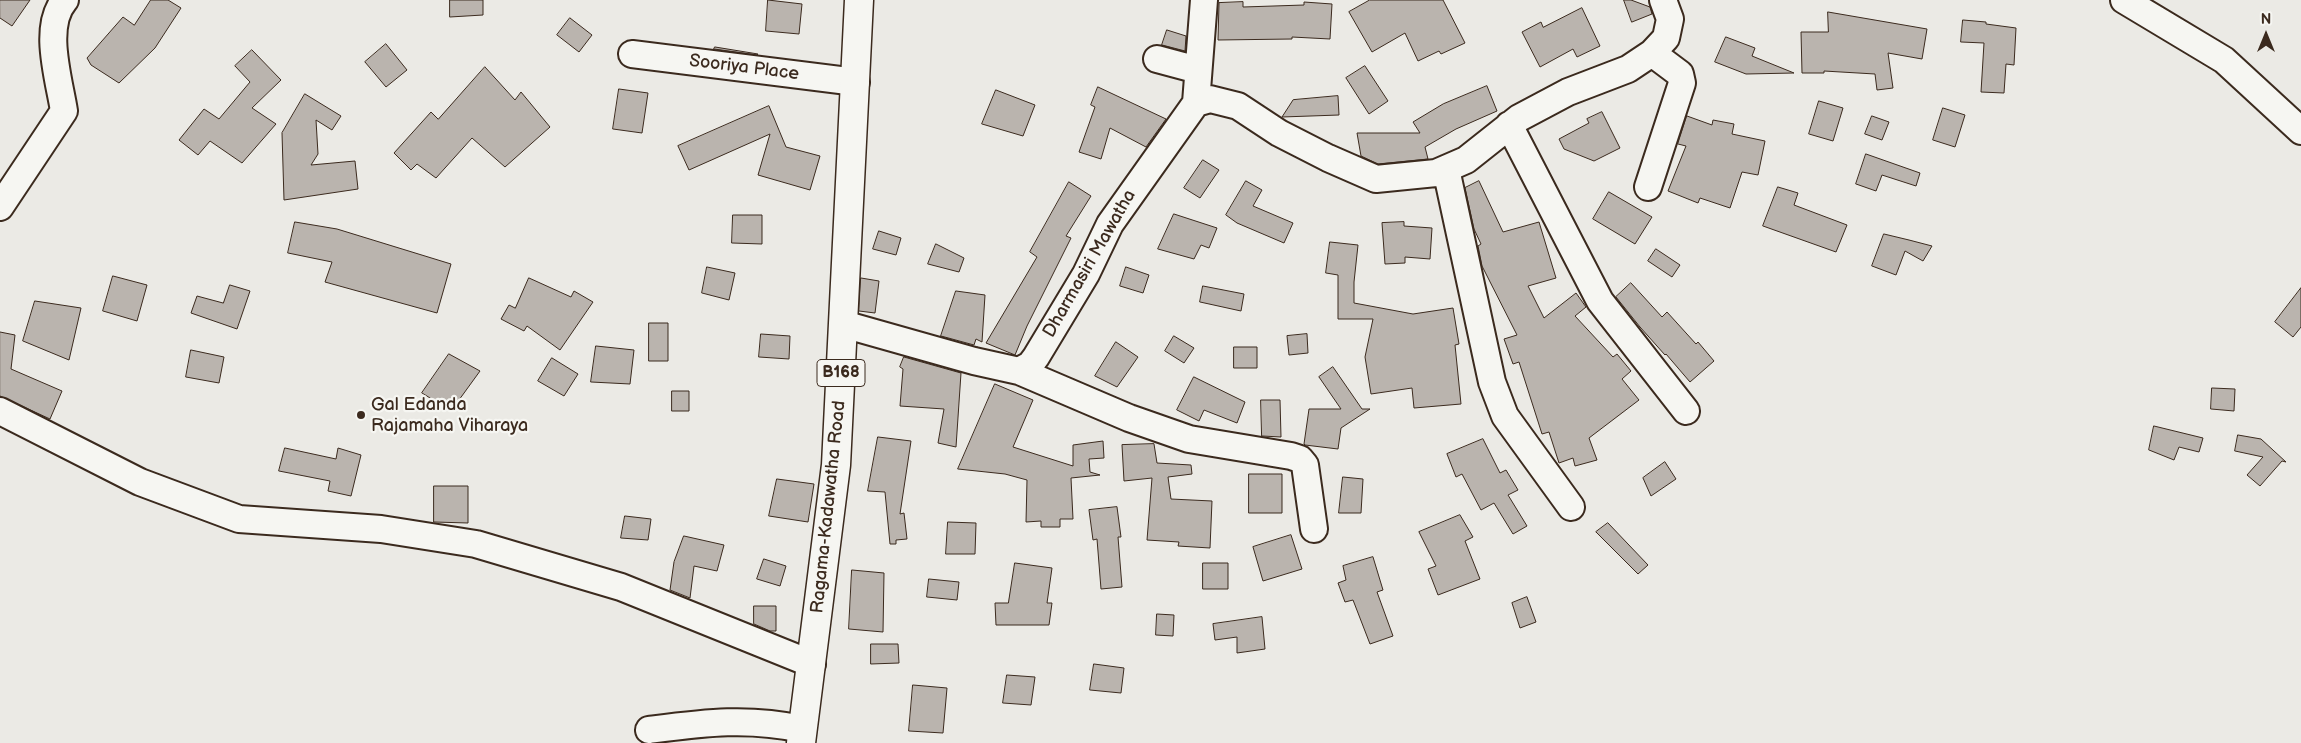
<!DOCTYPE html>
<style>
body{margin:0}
#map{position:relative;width:2301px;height:743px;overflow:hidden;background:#ebeae5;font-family:"Balsamiq Sans",sans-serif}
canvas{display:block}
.north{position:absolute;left:2241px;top:10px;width:50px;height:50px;-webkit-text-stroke:4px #f6f6f2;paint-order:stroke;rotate:0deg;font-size:14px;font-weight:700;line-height:20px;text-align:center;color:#3b2a1e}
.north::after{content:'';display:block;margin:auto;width:18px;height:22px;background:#3b2a1e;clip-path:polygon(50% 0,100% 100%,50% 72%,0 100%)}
</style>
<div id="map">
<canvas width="2301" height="743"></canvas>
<div class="north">N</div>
</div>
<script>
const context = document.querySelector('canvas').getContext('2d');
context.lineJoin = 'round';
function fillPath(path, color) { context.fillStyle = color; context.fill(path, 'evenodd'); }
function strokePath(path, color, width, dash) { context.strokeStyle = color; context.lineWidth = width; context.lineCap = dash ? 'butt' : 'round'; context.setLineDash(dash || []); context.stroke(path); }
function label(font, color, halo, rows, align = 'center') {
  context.font = font + ' "Balsamiq Sans",sans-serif'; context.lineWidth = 4.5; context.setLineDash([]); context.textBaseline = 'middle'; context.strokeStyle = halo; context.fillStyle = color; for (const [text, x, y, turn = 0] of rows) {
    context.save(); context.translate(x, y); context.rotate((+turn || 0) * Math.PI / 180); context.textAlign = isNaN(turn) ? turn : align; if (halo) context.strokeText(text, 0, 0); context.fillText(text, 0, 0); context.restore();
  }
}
const building = new Path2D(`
 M 0,0 L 30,0 L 12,26 L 0,18 Z
 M 151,0 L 168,0 L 181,8 L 155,48 L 119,83 L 91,65 L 87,58 L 123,17 L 134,25 Z
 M 450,0 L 483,0 L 483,15 L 450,17 Z
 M 768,0 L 802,4 L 799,34 L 766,31 Z
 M 1370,0 L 1443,0 L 1465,43 L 1441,54 L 1439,51 L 1418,61 L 1405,33 L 1372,52 L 1349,12 Z
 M 1624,0 L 1631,0 L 1650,7 L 1652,14 L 1632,22 Z
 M 1243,2 L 1243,7 L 1304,5 L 1304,2 L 1332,4 L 1330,39 L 1292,37 L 1292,39 L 1218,40 L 1219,3 Z
 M 1582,8 L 1600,46 L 1577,57 L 1573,49 L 1540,67 L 1522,32 L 1541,22 L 1543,27 Z
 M 1828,12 L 1927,29 L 1922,59 L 1888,53 L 1893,88 L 1877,90 L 1875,74 L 1824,71 L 1824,73 L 1802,73 L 1801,32 L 1828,32 Z
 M 570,18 L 592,35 L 579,52 L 557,35 Z
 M 1963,20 L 1986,22 L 1986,24 L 2016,28 L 2014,65 L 2006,64 L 2004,93 L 1981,92 L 1984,43 L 1961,42 Z
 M 1167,30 L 1186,36 L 1185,51 L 1162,45 Z
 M 1726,37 L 1755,48 L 1752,56 L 1794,73 L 1746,74 L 1715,62 Z
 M 386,44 L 407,70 L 386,87 L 365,62 Z
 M 715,47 L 758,54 L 757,55 L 714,49 Z
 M 252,50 L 281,80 L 252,108 L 276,124 L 242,163 L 210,141 L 198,155 L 179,140 L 204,109 L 219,119 L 250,82 L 235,66 Z
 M 1365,66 L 1388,101 L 1369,114 L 1346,78 Z
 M 485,67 L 515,100 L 521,92 L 550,127 L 505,167 L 472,138 L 436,178 L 417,164 L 411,170 L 394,153 L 431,112 L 438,119 Z
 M 1487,86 L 1497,111 L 1456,129 L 1425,147 L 1428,159 L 1378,164 L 1361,156 L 1357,133 L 1420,133 L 1413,122 L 1443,104 Z
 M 1098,87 L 1166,119 L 1146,147 L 1110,128 L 1101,159 L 1079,152 L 1095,107 L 1091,105 Z
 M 619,89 L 648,93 L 642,133 L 613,129 Z
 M 996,90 L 1035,105 L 1023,136 L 982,124 Z
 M 305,94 L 341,116 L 332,130 L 316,120 L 318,154 L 311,165 L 355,161 L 358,189 L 284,200 L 282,133 Z
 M 1338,96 L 1339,115 L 1282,117 L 1293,100 Z
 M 1819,101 L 1843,108 L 1833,141 L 1809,134 Z
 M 769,106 L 786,147 L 820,156 L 810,190 L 758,175 L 770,134 L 689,170 L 678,146 Z
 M 1943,108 L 1965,115 L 1955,147 L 1933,140 Z
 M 1602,112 L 1620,148 L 1594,161 L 1564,149 L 1559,139 L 1589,123 L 1587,119 Z
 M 1687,116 L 1712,125 L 1713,120 L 1734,124 L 1732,134 L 1765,141 L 1758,175 L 1742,172 L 1730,208 L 1700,198 L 1698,203 L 1668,191 L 1686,146 L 1678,144 Z
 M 1872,116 L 1889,122 L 1882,140 L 1865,134 Z
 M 1866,154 L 1920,173 L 1916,186 L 1882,175 L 1876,191 L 1856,184 Z
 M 1203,160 L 1219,170 L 1200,198 L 1184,188 Z
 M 1246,181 L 1262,190 L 1253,206 L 1293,223 L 1284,243 L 1237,223 L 1226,215 Z
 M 1479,181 L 1503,232 L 1539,222 L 1556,278 L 1528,286 L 1544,318 L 1576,293 L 1586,307 L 1575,316 L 1613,357 L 1617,354 L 1631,371 L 1622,379 L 1639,400 L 1589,438 L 1597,460 L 1575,466 L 1573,458 L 1559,463 L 1549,432 L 1542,434 L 1519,362 L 1513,364 L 1504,339 L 1517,335 L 1482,266 L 1478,246 L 1481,244 L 1474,229 L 1465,188 Z
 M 1069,182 L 1091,196 L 1066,236 L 1071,238 L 1027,326 L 1015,355 L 986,343 L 1037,257 L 1030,252 Z
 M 1778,187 L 1798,193 L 1794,205 L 1847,225 L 1836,252 L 1763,226 Z
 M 1609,192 L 1652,217 L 1635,244 L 1593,219 Z
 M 1174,214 L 1217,228 L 1209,248 L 1201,245 L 1194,259 L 1158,249 Z
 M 733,215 L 762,215 L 762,244 L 732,243 Z
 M 295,222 L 337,229 L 451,264 L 437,313 L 325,282 L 332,262 L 288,253 Z
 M 1404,222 L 1404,226 L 1432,228 L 1430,259 L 1405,257 L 1405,263 L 1385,264 L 1382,223 Z
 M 879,231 L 901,238 L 896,255 L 873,249 Z
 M 1884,234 L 1909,240 L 1932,246 L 1923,261 L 1905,251 L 1896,275 L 1872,266 Z
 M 1330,242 L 1358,245 L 1354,282 L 1354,303 L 1413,314 L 1453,308 L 1459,344 L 1455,345 L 1461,404 L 1414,408 L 1412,388 L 1371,394 L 1365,357 L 1373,319 L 1338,319 L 1338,275 L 1326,273 Z
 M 936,244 L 964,258 L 959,272 L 928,264 Z
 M 1656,249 L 1680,265 L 1672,277 L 1648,261 Z
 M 707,267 L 735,273 L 729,300 L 702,293 Z
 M 1126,267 L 1149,275 L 1143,293 L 1120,286 Z
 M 113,276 L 147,285 L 137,321 L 103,311 Z
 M 529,278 L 571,297 L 574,291 L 593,302 L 560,350 L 527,326 L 524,331 L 501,319 L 509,305 L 515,308 Z
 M 861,278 L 879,281 L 875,313 L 859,311 Z
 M 1631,283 L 1662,317 L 1667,312 L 1696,344 L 1698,342 L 1714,361 L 1690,382 L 1666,354 L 1665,355 L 1640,327 L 1616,297 Z
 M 230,285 L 250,291 L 237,329 L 191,313 L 197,296 L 223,303 Z
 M 1203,286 L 1244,294 L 1241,311 L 1200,302 Z
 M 2301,288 L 2301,327 L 2293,337 L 2275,322 Z
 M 956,291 L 985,295 L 982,342 L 976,339 L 974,345 L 941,336 Z
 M 35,301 L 81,308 L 69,360 L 23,341 Z
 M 649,323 L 668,323 L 668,361 L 649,361 Z
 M 0,332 L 15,335 L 11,369 L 62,391 L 50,419 L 0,396 Z
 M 761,334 L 790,336 L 789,359 L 759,357 Z
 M 1307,334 L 1308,353 L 1289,355 L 1287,336 Z
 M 1174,336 L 1194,348 L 1184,363 L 1165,351 Z
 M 1116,342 L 1138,357 L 1117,387 L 1095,376 Z
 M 596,346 L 634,350 L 630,384 L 591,382 Z
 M 1234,347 L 1257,347 L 1257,368 L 1234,368 Z
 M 191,350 L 224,357 L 219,383 L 186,377 Z
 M 449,354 L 480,371 L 451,411 L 422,393 Z
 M 904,357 L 961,373 L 956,447 L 938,443 L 944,409 L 900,406 L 903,369 L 900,367 Z
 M 552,358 L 578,374 L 564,396 L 538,381 Z
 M 1333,367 L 1362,409 L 1370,409 L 1341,428 L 1338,449 L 1305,445 L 1304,444 L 1309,409 L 1341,409 L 1319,377 Z
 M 1194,377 L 1245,402 L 1237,423 L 1204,410 L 1199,421 L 1177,410 Z
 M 995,384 L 1033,400 L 1013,447 L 1073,466 L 1073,445 L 1103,441 L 1104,458 L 1089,459 L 1090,472 L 1100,475 L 1071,478 L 1073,519 L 1060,519 L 1060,527 L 1041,527 L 1041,521 L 1026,522 L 1027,480 L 1005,474 L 958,469 Z
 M 2212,388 L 2235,389 L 2234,411 L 2211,409 Z
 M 672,391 L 689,391 L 689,411 L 672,411 Z
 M 1261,400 L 1280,400 L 1281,437 L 1262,436 Z
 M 2154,426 L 2203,438 L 2199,452 L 2179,447 L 2174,460 L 2149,450 Z
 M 2238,435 L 2261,439 L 2286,462 L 2282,461 L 2260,486 L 2247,475 L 2263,457 L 2235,451 Z
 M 878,437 L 911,441 L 900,514 L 904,513 L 907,539 L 896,540 L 896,544 L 890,544 L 885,492 L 868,491 Z
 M 1483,439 L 1500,473 L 1506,470 L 1518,490 L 1508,495 L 1527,526 L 1513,534 L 1494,503 L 1481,510 L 1462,474 L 1456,477 L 1447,454 Z
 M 1154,444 L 1157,463 L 1191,465 L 1192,474 L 1168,477 L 1171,499 L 1212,501 L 1210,548 L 1178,546 L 1179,542 L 1147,540 L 1152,478 L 1124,481 L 1122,445 Z
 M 285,448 L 336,459 L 338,448 L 361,455 L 351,496 L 328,491 L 330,481 L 279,471 Z
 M 1665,462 L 1676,479 L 1651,496 L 1643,478 Z
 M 1249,474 L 1282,474 L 1282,513 L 1249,513 Z
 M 1343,477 L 1363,479 L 1361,513 L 1339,513 Z
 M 777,479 L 814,484 L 808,522 L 769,516 Z
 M 434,486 L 468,486 L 468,523 L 434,522 Z
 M 1117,507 L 1121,537 L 1118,537 L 1122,587 L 1101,589 L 1097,539 L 1093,540 L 1089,510 Z
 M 1460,515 L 1473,537 L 1465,541 L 1480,579 L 1438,595 L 1428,569 L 1436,566 L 1419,532 Z
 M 625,516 L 651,519 L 648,540 L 621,538 Z
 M 948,522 L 976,523 L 975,554 L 946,554 Z
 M 1608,523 L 1648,565 L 1638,574 L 1596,532 Z
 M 1291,535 L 1302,569 L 1263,581 L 1253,547 Z
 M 684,536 L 724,545 L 717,571 L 694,566 L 690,598 L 670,590 L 674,562 Z
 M 1373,557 L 1383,590 L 1377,592 L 1393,636 L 1370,644 L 1353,600 L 1345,602 L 1338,583 L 1346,580 L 1343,566 Z
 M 764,559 L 786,566 L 780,586 L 757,579 Z
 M 1015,563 L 1052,568 L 1047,603 L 1052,603 L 1049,625 L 996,625 L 995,603 L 1008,603 Z
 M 1203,563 L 1228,563 L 1228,589 L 1203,589 Z
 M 852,570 L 884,573 L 883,632 L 849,629 Z
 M 929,579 L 959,582 L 957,600 L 927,597 Z
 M 1527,597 L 1536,622 L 1520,628 L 1512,603 Z
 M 754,606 L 776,606 L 776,631 L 770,631 L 754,624 Z
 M 1157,614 L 1174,615 L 1173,636 L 1156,635 Z
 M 1262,617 L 1265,649 L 1237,653 L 1237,637 L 1215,640 L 1213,624 Z
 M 871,644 L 898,644 L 899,663 L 871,664 Z
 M 1094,664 L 1124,668 L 1121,693 L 1090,690 Z
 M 1007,675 L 1035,677 L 1031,705 L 1003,703 Z
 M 913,685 L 947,688 L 943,733 L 909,731 Z`);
const minor = new Path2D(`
 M 2124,0 L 2224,60 L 2301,131
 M 632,54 L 856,82
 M 1157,59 L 1198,70
 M 1196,103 L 1204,0
 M 1509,125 L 1600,301 L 1686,411
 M 1446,169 L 1492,382 L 1505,416 L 1571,507
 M 1648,187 L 1682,83 L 1680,74 L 1652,53
 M 0,207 L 64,111 C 59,79 42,26 65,0
 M 843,324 L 974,361 L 1019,371 L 1030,365 L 1036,357 L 1086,274 L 1110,224 L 1196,103 L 1210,99 L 1238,106 L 1279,133 L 1328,158 L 1376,179 L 1436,173 L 1466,160 L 1519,118 L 1568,92 L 1628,69 L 1652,53 L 1666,38 L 1670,19 L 1663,0
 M 1019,371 L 1129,418 L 1189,439 L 1291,456 L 1300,459 L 1305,465 L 1314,529
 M 0,411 L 140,482 L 239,519 L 381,529 L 476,544 L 621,587 L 812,664
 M 649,730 C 704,723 747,717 802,729`);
const major = new Path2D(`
 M 801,743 L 836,465 L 859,0`);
const markers = [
 [361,415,5,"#3b2a1e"]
];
const shields = [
 [841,373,48]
];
const shieldNames = [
 ["B168",841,373]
];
const streetNames = [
 ["Sooriya Place",744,68,7],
 ["Dharmasiri Mawatha",1090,264,-60],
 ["Ragama-Kadawatha Road",829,507,-84]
];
const poiNames = [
 ["Gal Edanda",371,405],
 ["Rajamaha Viharaya",371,426]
];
fillPath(building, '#bab4ae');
strokePath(building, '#3b2a1e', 1);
strokePath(minor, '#3b2a1e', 30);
strokePath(major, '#3b2a1e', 31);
strokePath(minor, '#f6f6f2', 26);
strokePath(major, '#f6f6f2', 28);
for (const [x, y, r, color] of markers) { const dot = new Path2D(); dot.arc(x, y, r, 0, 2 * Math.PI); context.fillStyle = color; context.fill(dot); strokePath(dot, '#f6f6f2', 2); }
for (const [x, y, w] of shields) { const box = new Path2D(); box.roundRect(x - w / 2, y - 13.5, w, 27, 4); context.fillStyle = '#f6f6f2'; context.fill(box); strokePath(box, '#3b2a1e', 1); }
label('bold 16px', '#3b2a1e', null, shieldNames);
label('18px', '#3b2a1e', '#f6f6f2', streetNames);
label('18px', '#3b2a1e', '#f6f6f2', poiNames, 'left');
</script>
